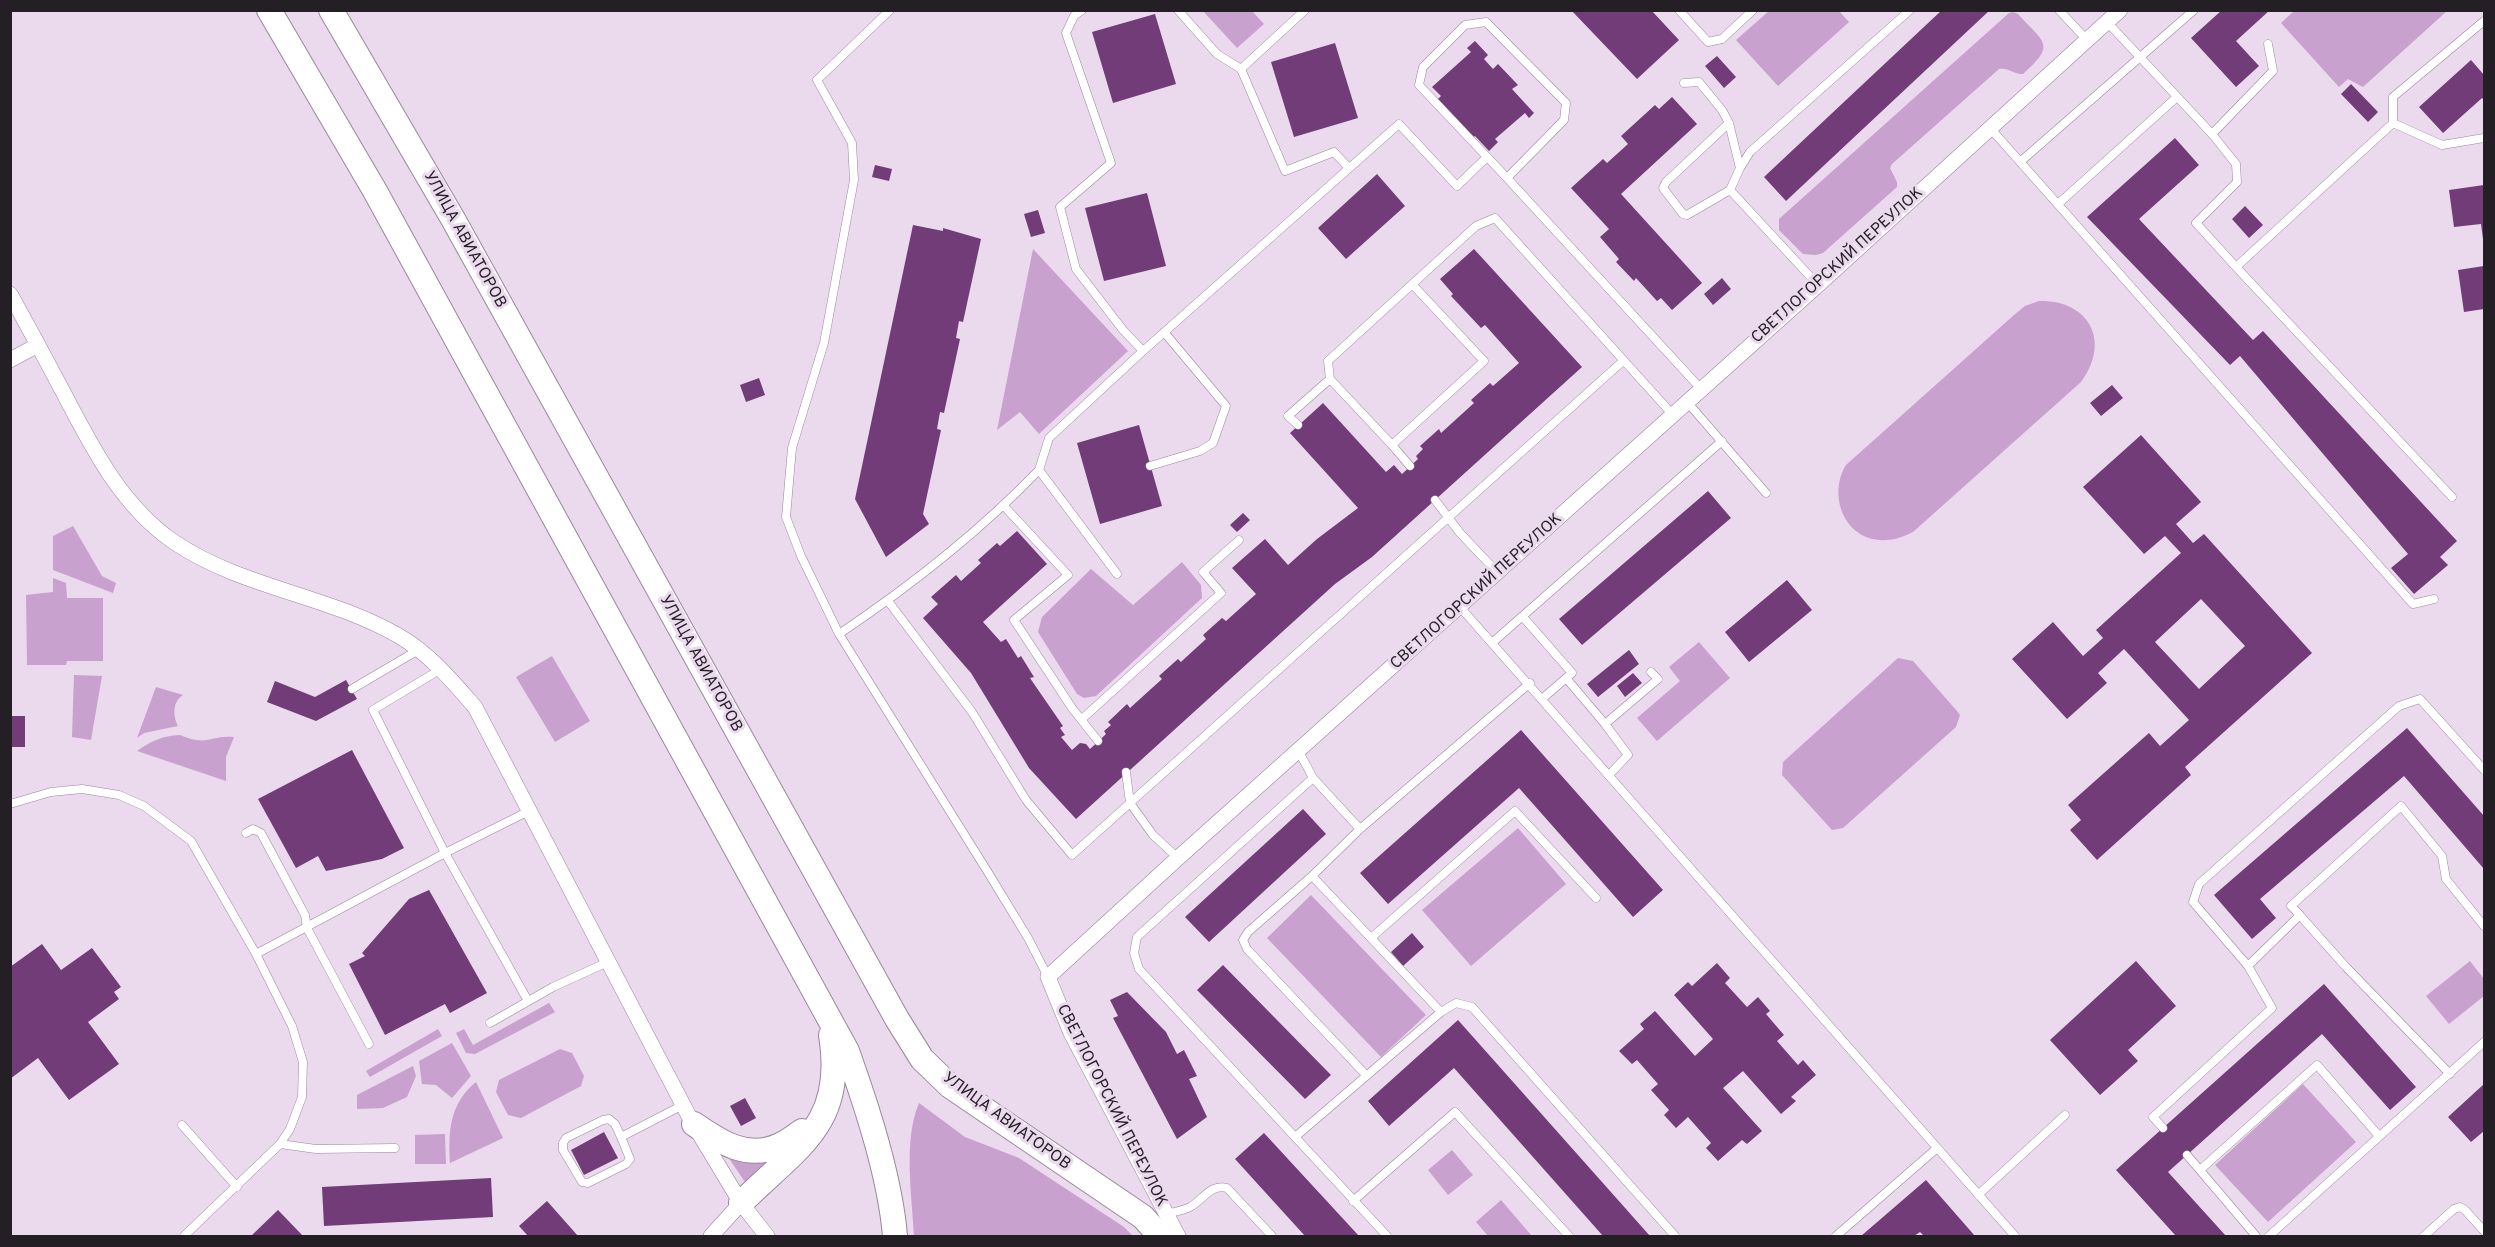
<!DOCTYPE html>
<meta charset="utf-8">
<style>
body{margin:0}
#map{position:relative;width:2495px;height:1247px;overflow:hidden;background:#ebd9ed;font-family:Overpass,sans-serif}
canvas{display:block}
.frame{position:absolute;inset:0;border:12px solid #241e25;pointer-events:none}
</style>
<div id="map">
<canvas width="2495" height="1247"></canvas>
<div class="frame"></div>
</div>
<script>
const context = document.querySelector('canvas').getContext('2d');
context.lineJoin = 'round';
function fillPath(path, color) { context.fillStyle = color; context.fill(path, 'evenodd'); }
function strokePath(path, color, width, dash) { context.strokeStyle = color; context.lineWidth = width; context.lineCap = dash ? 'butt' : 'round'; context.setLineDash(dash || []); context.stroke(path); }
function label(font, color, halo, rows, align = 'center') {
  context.font = font + ' Overpass,sans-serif'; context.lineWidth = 6; context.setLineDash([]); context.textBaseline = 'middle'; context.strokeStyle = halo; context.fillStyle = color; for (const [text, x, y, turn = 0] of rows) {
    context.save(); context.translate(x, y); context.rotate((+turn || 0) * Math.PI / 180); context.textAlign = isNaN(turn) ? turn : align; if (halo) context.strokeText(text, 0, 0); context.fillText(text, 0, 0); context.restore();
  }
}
const green = new Path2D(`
 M 1203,11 L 1252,11 L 1264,24 L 1237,48 Z
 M 1769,11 L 1839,11 L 1849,22 L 1778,86 L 1736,40 Z
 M 2294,11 L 2294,10 L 2447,11 L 2363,87 L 2348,79 L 2339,87 L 2281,23 Z
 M 2013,12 L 2018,14 C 2044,43 2057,44 2023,74 C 2014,74 2007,67 1999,69 L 1892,164 L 1890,168 L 1897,182 L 1897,187 L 1823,253 L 1816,255 L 1803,254 L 1779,230 L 1779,219 L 2009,13 Z
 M 1033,249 L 1128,351 L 1039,434 L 1020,412 L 997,430 Z
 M 2039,301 C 2090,300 2111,342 2081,382 L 1913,532 C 1905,536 1895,540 1887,540 C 1845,543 1827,496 1846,465 L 2014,315 L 2025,306 Z
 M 73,526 L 102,576 L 116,583 L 113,593 L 53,570 L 53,536 Z
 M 1182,562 L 1201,585 L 1202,598 L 1096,696 L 1084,698 L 1077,694 L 1038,632 L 1042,617 L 1091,569 L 1133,605 Z
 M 53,578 L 66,583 L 67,598 L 103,598 L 103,661 L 67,661 L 66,665 L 27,665 L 26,595 L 53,592 Z
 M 1699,642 L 1730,678 L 1657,741 L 1637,718 L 1680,681 L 1669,667 Z
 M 552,656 L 590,721 L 555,742 L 516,677 Z
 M 1898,658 L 1913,661 L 1957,711 L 1960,715 L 1956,727 L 1843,828 L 1832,830 L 1782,775 L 1783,762 Z
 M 74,675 L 102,676 L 91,740 L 72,737 Z
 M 156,687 L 183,695 C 172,702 173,716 178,726 L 144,733 L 137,738 Z
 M 180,735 C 208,747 210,735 234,737 L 226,757 L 226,781 L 137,751 C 151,741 162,736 180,735 Z
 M 1518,828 L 1566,884 L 1471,966 L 1422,910 Z
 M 1311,895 L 1426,1015 L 1381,1057 L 1267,938 Z
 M 2470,961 L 2484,979 L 2484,996 L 2449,1024 L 2426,996 Z
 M 549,1003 L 555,1012 L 475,1054 L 466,1053 L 456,1033 L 464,1029 L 473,1045 Z
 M 438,1029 L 442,1036 L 370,1077 L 366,1071 Z
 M 452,1043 L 471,1076 L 452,1098 L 436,1085 L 422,1084 L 419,1061 Z
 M 560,1049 L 572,1053 L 584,1076 L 581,1086 L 521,1118 L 508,1115 L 496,1092 L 499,1080 Z
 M 413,1066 L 416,1076 L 407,1097 L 383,1108 L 357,1109 L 357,1095 Z
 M 476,1082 L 503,1138 L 450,1163 C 448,1131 450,1103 476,1082 Z
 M 2303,1084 L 2356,1142 L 2268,1222 L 2215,1165 Z
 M 919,1103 L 965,1137 L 1019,1158 L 1124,1227 L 1133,1236 L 914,1236 C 912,1196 903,1140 919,1103 Z
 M 445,1134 L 446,1164 L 415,1164 L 415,1135 Z
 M 792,1147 L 747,1185 L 726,1154 Z
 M 1452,1150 L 1473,1175 L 1448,1195 L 1428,1170 Z
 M 1501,1200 L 1532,1236 L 1488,1236 L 1476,1222 Z`);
const building = new Path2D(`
 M 1571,10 L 1651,10 L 1679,40 L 1637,79 Z
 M 1942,10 L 1990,10 L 1786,201 L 1764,177 Z
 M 2222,10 L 2270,10 L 2236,41 L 2259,66 L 2236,87 L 2191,38 Z
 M 1155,14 L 1176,84 L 1113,103 L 1092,32 Z
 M 1475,41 L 1488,55 L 1484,59 L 1493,69 L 1498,64 L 1518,85 L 1512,89 L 1534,113 L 1529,118 L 1525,113 L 1495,139 L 1498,142 L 1489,151 L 1475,136 L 1472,138 L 1437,100 L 1441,96 L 1432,87 L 1471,52 L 1467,48 Z
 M 1335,43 L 1358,118 L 1294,137 L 1271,62 Z
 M 1717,56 L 1736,77 L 1724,88 L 1705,66 Z
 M 2471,60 L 2484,75 L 2484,100 L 2482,98 L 2443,133 L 2419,107 Z
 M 2351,84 L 2378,112 L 2368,122 L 2341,94 Z
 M 1672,97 L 1697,124 L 1621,194 L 1702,283 L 1672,310 L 1661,298 L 1657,301 L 1636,278 L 1634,281 L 1616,262 L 1619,259 L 1600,237 L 1609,229 L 1571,188 L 1603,159 L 1607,163 L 1628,144 L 1621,136 L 1655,105 L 1659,109 Z
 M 2175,138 L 2199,165 L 2139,219 L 2253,340 L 2263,331 L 2457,541 L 2440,557 L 2448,565 L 2414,594 L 2391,568 L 2408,554 L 2240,356 L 2230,365 L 2087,217 Z
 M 875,165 L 892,169 L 889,181 L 872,177 Z
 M 1377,174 L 1405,206 L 1346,259 L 1318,228 Z
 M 2484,185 L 2484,239 L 2483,239 L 2481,224 L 2454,227 L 2449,190 Z
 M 1147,193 L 1166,266 L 1104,281 L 1085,208 Z
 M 2245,206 L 2263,225 L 2249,238 L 2232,219 Z
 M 1038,210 L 1045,233 L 1031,237 L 1024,214 Z
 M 913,225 L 943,231 L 943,228 L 981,239 L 963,322 L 959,321 L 956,338 L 960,339 L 944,413 L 940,412 L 937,429 L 941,430 L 923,514 L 929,524 L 886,557 L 855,499 Z
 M 1474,249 L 1582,367 L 1372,557 L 1335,584 L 1076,819 L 1029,768 L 971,673 L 923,618 L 938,604 L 931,597 L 956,575 L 961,581 L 981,563 L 978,560 L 997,543 L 1000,546 L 1017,531 L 1047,564 L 983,622 L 1001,642 L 1006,639 L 1018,658 L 1021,656 L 1034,677 L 1030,678 L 1032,681 L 1063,726 L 1060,728 L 1065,735 L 1061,737 L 1072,750 L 1080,743 L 1086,744 L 1090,749 L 1106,734 L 1104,731 L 1111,725 L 1108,722 L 1127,704 L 1130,708 L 1162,679 L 1159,676 L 1169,667 L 1178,659 L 1181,662 L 1183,660 L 1206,639 L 1203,635 L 1213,626 L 1222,618 L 1226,621 L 1256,594 L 1232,568 L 1265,539 L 1288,565 L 1317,539 L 1358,508 L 1290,433 L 1311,414 L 1323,403 L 1386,472 L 1394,465 L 1402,474 L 1418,459 L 1416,456 L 1423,449 L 1420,446 L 1439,429 L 1441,433 L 1474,403 L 1471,400 L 1490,383 L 1493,386 L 1519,363 L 1485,325 L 1481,328 L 1451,296 L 1453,294 L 1440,279 Z
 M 2484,266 L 2484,309 L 2464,312 L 2458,270 Z
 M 1722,278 L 1731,289 L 1713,305 L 1704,294 Z
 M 759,378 L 765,395 L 746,402 L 740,385 Z
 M 2112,385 L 2123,398 L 2101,416 L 2090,403 Z
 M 1139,425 L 1162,506 L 1100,524 L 1077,443 Z
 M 2141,435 L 2201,502 L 2176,524 L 2193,543 L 2204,534 L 2312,653 L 2185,767 L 2191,775 L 2097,860 L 2070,830 L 2081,820 L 2068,805 L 2149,733 L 2160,746 L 2189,720 L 2124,649 L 2098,673 L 2107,683 L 2067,719 L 2012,659 L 2053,622 L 2083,656 L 2103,638 L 2096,630 L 2181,553 L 2165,536 L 2144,554 L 2083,487 ZM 2201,599 L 2245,646 L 2199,689 L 2155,642 Z
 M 1708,491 L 1731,518 L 1582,645 L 1559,619 Z
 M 1243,513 L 1250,520 L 1237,532 L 1230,525 Z
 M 1787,580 L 1812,610 L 1749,662 L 1725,632 Z
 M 1629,650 L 1639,664 L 1598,697 L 1587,684 Z
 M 1633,673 L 1642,683 L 1625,697 L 1617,686 Z
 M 346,680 L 357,699 L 316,721 L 267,702 L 275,681 L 315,697 Z
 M 10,716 L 25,716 L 25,747 L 10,747 Z
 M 2407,728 L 2484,816 L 2484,869 L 2404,776 L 2260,899 L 2276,918 L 2252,939 L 2214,895 Z
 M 1521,730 L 1663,890 L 1633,917 L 1519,788 L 1388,904 L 1360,873 Z
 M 352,750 L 404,848 L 382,859 L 326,871 L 318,856 L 296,868 L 258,799 Z
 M 1303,809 L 1326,834 L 1209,942 L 1185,917 Z
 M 429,890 L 487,993 L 450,1013 L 445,1004 L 385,1035 L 349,964 L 365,956 L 362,953 L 409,899 Z
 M 1412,933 L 1424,947 L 1403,966 L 1391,952 Z
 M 42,944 L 61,970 L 92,948 L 121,987 L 114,992 L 119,999 L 88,1022 L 119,1064 L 69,1100 L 38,1058 L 10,1079 L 10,967 Z
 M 2136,961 L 2176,1006 L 2128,1050 L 2138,1061 L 2100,1095 L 2050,1040 Z
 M 1717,963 L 1730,978 L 1725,983 L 1747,1007 L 1758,997 L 1770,1011 L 1766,1014 L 1784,1035 L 1777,1041 L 1798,1065 L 1803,1060 L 1816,1075 L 1791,1097 L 1796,1101 L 1781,1114 L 1743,1071 L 1723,1088 L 1762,1131 L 1747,1144 L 1742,1140 L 1718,1161 L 1706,1148 L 1711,1143 L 1688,1117 L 1676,1128 L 1664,1115 L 1669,1110 L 1651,1090 L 1658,1084 L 1637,1060 L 1632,1064 L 1619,1051 L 1644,1029 L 1640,1024 L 1655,1011 L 1695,1056 L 1713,1039 L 1674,995 L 1688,982 L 1692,986 Z
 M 1223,965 L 1331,1075 L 1305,1099 L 1197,990 Z
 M 2324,984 L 2416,1087 L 2390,1110 L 2322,1034 L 2168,1172 L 2226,1236 L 2176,1236 L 2116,1170 Z
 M 1127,992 L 1166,1032 L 1177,1054 L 1184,1050 L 1197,1076 L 1189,1079 L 1207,1117 L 1177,1139 L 1113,1018 L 1118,1016 L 1110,1000 Z
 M 1458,1020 L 1650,1236 L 1603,1236 L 1454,1068 L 1389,1126 L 1368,1101 Z
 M 2484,1084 L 2484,1131 L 2471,1142 L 2448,1117 Z
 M 745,1098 L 756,1118 L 741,1126 L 730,1106 Z
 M 604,1132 L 618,1158 L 584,1175 L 571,1150 Z
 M 1264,1133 L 1359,1236 L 1305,1236 L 1235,1159 Z
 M 491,1178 L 493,1217 L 324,1226 L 322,1187 Z
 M 1926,1180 L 1975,1236 L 1924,1236 L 1920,1232 L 1914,1236 L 1861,1236 Z
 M 547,1201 L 578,1236 L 528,1236 L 519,1226 Z
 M 278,1210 L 303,1236 L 251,1236 Z`);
const lane = new Path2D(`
 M 890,10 L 817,80 L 852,143 L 854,180 L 824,343 L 792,448 L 786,517 L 801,556 L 839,634 L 989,874 L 1028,938 L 1048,977
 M 1082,10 L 1074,16 L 1066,33 L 1111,163 L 1060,207 L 1076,269 L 1123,330 L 1143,351 L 1049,438 L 1039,470 L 1117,574
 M 1178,10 L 1217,54 L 1241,69 L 1285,171 L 1334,152 L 1348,167
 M 1679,10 L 1708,42 L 1722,39 L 1753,10
 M 2059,10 L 2087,40
 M 1486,22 L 1566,103 L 1564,120 L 1507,178 L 1419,85 L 1423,67 L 1465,25 Z
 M 2107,22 L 2212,134 L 2236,164 L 2237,182 L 2196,223 L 2236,267 L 2393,123 L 2442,145 L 2484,138
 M 1241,69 L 1305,10
 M 1684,83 L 1699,82 L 1722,110 L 1729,123 L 1740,168
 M 1729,123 L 1666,182 L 1663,188 L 1683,214 L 1687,215 L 1730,190
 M 2393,123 L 2393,97 L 2484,21
 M 1990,128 L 2413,604 L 2434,599
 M 2212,134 L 2273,71 L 2268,44
 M 2020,162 L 2194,10
 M 1507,178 L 1702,390
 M 2058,204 L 2177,97
 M 2236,267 L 2452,497
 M 1412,284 L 1484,361 L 1392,445 L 1330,379 L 1328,361 L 1476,226 L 1495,218 L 1673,415
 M 1818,285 L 1730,190 L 1740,168 L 1750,152 L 1910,10
 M 1143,351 L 1399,124 L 1457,186 L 1486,158
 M 1688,403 L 1766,493
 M 1298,425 L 1288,416 L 1330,379
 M 1392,445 L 1410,466
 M 1150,466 L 1200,451 L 1213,443 L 1226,406 L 1164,332
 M 1435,500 L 1460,533 L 1498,573
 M 1003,505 L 1068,575 L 1014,620 L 1072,708 L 1098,741
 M 888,601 L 972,712 L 1026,800 L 1072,855 L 1623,361
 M 1460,607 L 2015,1236
 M 1523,617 L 1572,673 L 1543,698
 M 839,634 C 909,587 980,531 1039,470
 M 1493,642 L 1722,441
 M 441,669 L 373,710 L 445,853 L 528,1001
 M 1566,678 L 1605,724
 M 352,689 L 420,649
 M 1082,719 L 1221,593 L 1203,572 L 1239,540
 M 1298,750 L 1313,778 L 1360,829
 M 1126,772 L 1130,803 L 1153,835 L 1178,858
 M 1610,774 L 1628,755 L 1605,724 L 1658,679 L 1651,672
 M 1313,778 L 1137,937 L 1134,953 L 1139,969 L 1387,1236
 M 10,804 L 51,792 L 82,789 L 119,795 L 144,806 L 191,841 L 256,954 L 292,1026 L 303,1062 L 302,1097 L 290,1129 L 280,1144 L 184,1236
 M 246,833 L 253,829 L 261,833 L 305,915 L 307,928 L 369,1044
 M 1312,876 L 1441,1012
 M 2296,911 L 2346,967 L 2450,1074
 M 1371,938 L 1515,811 L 1596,898
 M 256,954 L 445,853 L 529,811
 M 2248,966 L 2300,915 L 2291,906 L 2401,806 L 2442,856 L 2446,879 L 2484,926
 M 490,1023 L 553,987 L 608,962
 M 1366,1075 L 1247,949 L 1243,940 L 1248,932 L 1312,876 L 1360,829 L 1530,683
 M 182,1125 L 237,1187
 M 2163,1128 L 2153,1117 L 2272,1008 L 2248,966 L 2193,902 L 2199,884 L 2399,706 L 2420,699 L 2484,770
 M 621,1137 L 615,1124 L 609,1119 L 603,1120 L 566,1138 L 563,1143 L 563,1150 L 582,1182 L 588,1183 L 626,1164 L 630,1159 L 621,1137 L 683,1105
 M 1295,1137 L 1441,1012 L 1456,1003 L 1472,1007 L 1675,1236
 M 280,1144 L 316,1149 L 395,1148
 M 2187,1155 L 2256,1236
 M 2200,1170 L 2317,1065 L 2379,1136
 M 1978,1195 L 2065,1115
 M 1353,1201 L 1455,1112 L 1569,1236
 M 1166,1214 C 1173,1212 1182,1211 1190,1207 C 1202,1201 1211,1183 1227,1188 L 1272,1236
 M 1836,1236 L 1936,1149
 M 2269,1236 L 2484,1042
 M 2424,1236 L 2454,1209 L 2460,1207 L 2465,1210 L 2484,1231`);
const street = new Path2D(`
 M 10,294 C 28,326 45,358 62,390 C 91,445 120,505 174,542 C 242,588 328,595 399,636 C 430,654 452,681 475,707 L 691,1120 L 741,1203 L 767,1236
 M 10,360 L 38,345
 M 711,1236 L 741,1203
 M 1178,1236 L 1071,1033 L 1048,977 L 1178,858 L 1818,285 L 2120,10`);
const primary = new Path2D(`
 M 269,10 L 375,191 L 847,1051 C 867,1107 890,1177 895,1236
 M 331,10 L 453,219 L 897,1019 L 922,1059 L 950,1086 L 1143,1217 L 1160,1236
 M 694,1124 C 719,1141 746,1160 778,1146 C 786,1143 795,1136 802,1131
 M 741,1203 C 797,1147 846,1125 831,1035`);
const streetNames = [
 ["УЛИЦА АВИАТОРОВ",464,240,61],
 ["СВЕТЛОГОРСКИЙ ПЕРЕУЛОК",1838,266,-42],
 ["СВЕТЛОГОРСКИЙ ПЕРЕУЛОК",1477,592,-42],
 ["УЛИЦА АВИАТОРОВ",700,664,61],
 ["СВЕТЛОГОРСКИЙ ПЕРЕУЛОК",1111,1106,63],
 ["УЛИЦА АВИАТОРОВ",1006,1122,36]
];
fillPath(green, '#c9a1ce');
fillPath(building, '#713c78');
strokePath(lane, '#98889a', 9);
strokePath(street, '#98889a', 16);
strokePath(primary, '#98889a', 26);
strokePath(lane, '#fff', 8);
strokePath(street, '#fff', 15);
strokePath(primary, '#fff', 24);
label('16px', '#241e25', '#ebd9ed', streetNames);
</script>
